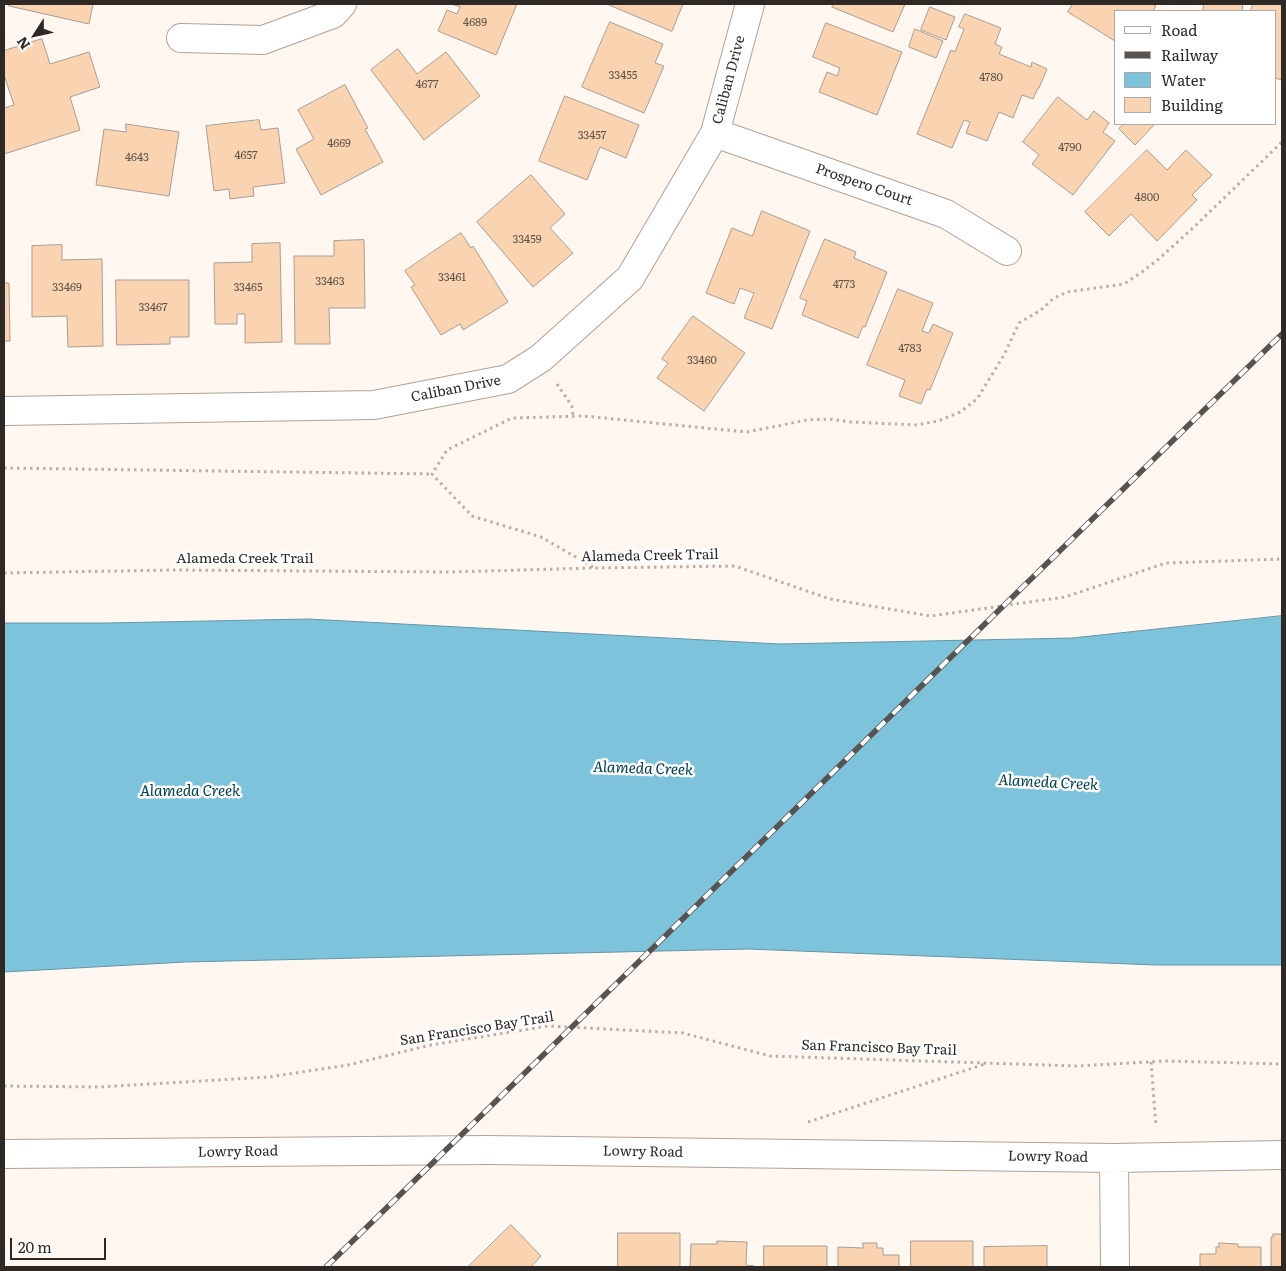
<!DOCTYPE html>
<style>
body{margin:0}
#map{position:relative;width:1286px;height:1271px;overflow:hidden;background:#fff7f0;font-family:Literata,serif}
canvas{display:block}
.frame{position:absolute;inset:0;border:5px solid #2e2925;pointer-events:none}
.legend{position:absolute;left:1114px;top:10px;width:162px;height:115px;box-sizing:border-box;background:#fff;border:1px solid #aba9a8;margin:0;padding:6px 9px;list-style:none;font-size:15px;color:#2e2925}
.legend li{display:flex;align-items:center;gap:10px;height:25px}
.legend b{width:25px;border:1px solid #aba9a8}
.north{position:absolute;left:10px;top:10px;width:50px;height:50px;-webkit-text-stroke:4px #fff;paint-order:stroke;rotate:235deg;font-size:14px;font-weight:700;line-height:20px;text-align:center;color:#2e2925}
.north::after{content:'';display:block;margin:auto;width:18px;height:22px;background:#2e2925;clip-path:polygon(50% 0,100% 100%,50% 72%,0 100%)}
.scale{position:absolute;left:10px;top:1238px;width:96px;height:22px;box-sizing:border-box;border:2px solid #2e2925;border-top:0;padding-left:6px;font-size:15px;line-height:18px;white-space:nowrap;color:#2e2925;-webkit-text-stroke:4px #fff;paint-order:stroke}
</style>
<div id="map">
<canvas width="1286" height="1271"></canvas>
<div class="frame"></div>
<ul class="legend">
<li><b style="height:6px;background:#fff"></b>Road</li>
<li><b style="height:6px;background:#58534e"></b>Railway</li>
<li><b style="height:14px;background:#7dc3dc"></b>Water</li>
<li><b style="height:14px;background:#fad3b1"></b>Building</li>
</ul>
<div class="north">N</div>
<div class="scale">20 m</div>
</div>
<script>
const context = document.querySelector('canvas').getContext('2d');
context.lineJoin = 'round';
function fillPath(path, color) { context.fillStyle = color; context.fill(path, 'evenodd'); }
function strokePath(path, color, width, dash) { context.strokeStyle = color; context.lineWidth = width; context.lineCap = dash ? 'butt' : 'round'; context.setLineDash(dash || []); context.stroke(path); }
function label(font, color, halo, rows, align = 'center') {
  context.font = font + ' Literata,serif'; context.lineWidth = 5; context.setLineDash([]); context.textBaseline = 'middle'; context.strokeStyle = halo; context.fillStyle = color; for (const [text, x, y, turn = 0] of rows) {
    context.save(); context.translate(x, y); context.rotate((+turn || 0) * Math.PI / 180); context.textAlign = isNaN(turn) ? turn : align; if (halo) context.strokeText(text, 0, 0); context.fillText(text, 0, 0); context.restore();
  }
}
const water = new Path2D(`
 M 1282,616 L 1282,965 L 1156,965 L 748,949 L 185,962 L 4,972 L 4,623 L 107,623 L 308,619 L 780,644 L 1072,638 Z`);
const building = new Path2D(`
 M 9,4 L 93,4 L 89,24 L 9,6 Z
 M 451,4 L 517,4 L 496,55 L 438,31 L 447,10 L 457,14 L 460,7 Z
 M 607,4 L 683,4 L 672,31 Z
 M 834,4 L 905,4 L 893,32 L 832,7 Z
 M 1073,4 L 1153,4 L 1156,6 L 1153,11 L 1115,11 L 1115,41 L 1068,12 Z
 M 1204,4 L 1243,4 L 1242,11 L 1203,11 Z
 M 1253,4 L 1282,4 L 1282,80 L 1275,78 L 1275,11 L 1251,11 Z
 M 930,7 L 955,17 L 946,40 L 921,30 Z
 M 965,14 L 1001,28 L 995,44 L 1002,47 L 999,54 L 1031,67 L 1032,62 L 1047,69 L 1039,88 L 1038,88 L 1033,99 L 1022,95 L 1013,118 L 999,112 L 987,141 L 966,133 L 970,122 L 964,120 L 952,148 L 917,134 L 951,50 L 955,52 L 964,29 L 959,27 Z
 M 610,22 L 663,44 L 655,63 L 664,66 L 644,113 L 582,87 Z
 M 826,23 L 902,52 L 877,115 L 819,92 L 827,72 L 837,76 L 840,68 L 813,57 Z
 M 915,29 L 943,41 L 936,58 L 909,47 Z
 M 42,39 L 50,64 L 89,52 L 100,87 L 70,97 L 80,130 L 4,154 L 4,108 L 14,105 L 4,75 L 4,51 Z
 M 398,49 L 417,74 L 446,52 L 480,96 L 424,140 L 371,70 Z
 M 345,85 L 368,128 L 365,129 L 383,162 L 321,195 L 296,149 L 314,139 L 298,110 Z
 M 565,96 L 639,125 L 626,158 L 600,147 L 587,180 L 539,161 Z
 M 1058,97 L 1087,120 L 1094,111 L 1109,123 L 1103,132 L 1115,141 L 1073,195 L 1032,164 L 1039,155 L 1023,142 Z
 M 259,120 L 261,130 L 278,128 L 285,183 L 253,187 L 254,196 L 230,199 L 229,189 L 214,191 L 206,126 Z
 M 126,124 L 179,132 L 169,196 L 96,185 L 104,129 L 126,132 Z
 M 1124,124 L 1155,124 L 1135,145 L 1119,129 Z
 M 1147,150 L 1167,170 L 1186,150 L 1212,175 L 1192,195 L 1197,200 L 1157,241 L 1131,214 L 1109,236 L 1085,212 Z
 M 531,175 L 565,214 L 550,228 L 573,253 L 533,287 L 477,222 Z
 M 762,211 L 810,231 L 772,329 L 744,318 L 754,293 L 740,288 L 734,304 L 706,293 L 732,228 L 752,236 Z
 M 461,233 L 471,248 L 473,246 L 508,302 L 463,330 L 460,324 L 441,335 L 411,287 L 415,285 L 405,271 Z
 M 825,239 L 856,252 L 854,258 L 887,272 L 865,327 L 863,326 L 858,338 L 802,315 L 807,301 L 800,298 Z
 M 364,240 L 365,308 L 329,308 L 330,344 L 295,344 L 294,256 L 334,256 L 334,241 Z
 M 280,243 L 282,342 L 245,343 L 245,314 L 237,314 L 237,324 L 215,324 L 214,263 L 252,262 L 252,244 Z
 M 62,245 L 62,260 L 102,259 L 103,346 L 68,347 L 67,316 L 32,317 L 32,246 Z
 M 116,280 L 189,280 L 189,337 L 170,337 L 170,344 L 117,345 Z
 M 4,283 L 9,283 L 10,341 L 4,341 Z
 M 898,289 L 933,303 L 922,331 L 929,333 L 933,324 L 953,333 L 930,390 L 927,389 L 921,404 L 899,396 L 905,380 L 867,365 Z
 M 693,316 L 745,353 L 704,411 L 657,378 L 668,363 L 662,359 Z
 M 511,1225 L 541,1256 L 531,1267 L 468,1267 Z
 M 618,1233 L 680,1233 L 680,1267 L 618,1267 Z
 M 1273,1234 L 1282,1234 L 1282,1267 L 1271,1267 L 1271,1237 L 1273,1237 Z
 M 717,1241 L 747,1242 L 746,1265 L 754,1266 L 754,1267 L 690,1267 L 691,1244 L 717,1244 Z
 M 911,1241 L 973,1241 L 973,1267 L 911,1267 Z
 M 863,1243 L 877,1243 L 877,1248 L 883,1248 L 883,1255 L 899,1255 L 899,1267 L 838,1267 L 838,1247 L 863,1248 Z
 M 1219,1243 L 1238,1244 L 1238,1247 L 1261,1247 L 1261,1267 L 1200,1267 L 1200,1254 L 1216,1254 L 1216,1247 L 1219,1247 Z
 M 764,1246 L 827,1246 L 827,1267 L 764,1267 Z
 M 1047,1246 L 1047,1267 L 984,1267 L 984,1247 Z`);
const path = new Path2D(`
 M 557,384 L 572,406 L 573,416
 M 4,468 L 432,474
 M 593,567 L 541,537 L 472,516 L 432,474 L 447,450 L 512,418 L 583,416 L 747,432 L 807,420 L 829,419 L 852,422 L 917,425 L 938,421 L 960,412 L 977,399 L 1004,355 L 1019,323 L 1041,310 L 1054,298 L 1067,292 L 1124,284 L 1142,272 L 1160,258 L 1194,227 L 1282,142
 M 4,573 L 174,570 L 450,572 L 593,568 L 735,566 L 830,599 L 931,616 L 1065,597 L 1166,563 L 1282,559
 M 1151,1062 L 1156,1127
 M 4,1086 L 99,1087 L 269,1077 L 348,1065 L 431,1045 L 548,1026 L 683,1033 L 770,1056 L 1077,1066 L 1164,1061 L 1282,1064
 M 808,1122 L 985,1064`);
const minor = new Path2D(`
 M 181,38 L 263,40 L 333,14 L 342,4
 M 715,133 L 946,214 L 1007,251
 M 4,411 L 374,405 L 508,379 L 541,358 L 630,278 L 715,133 L 750,4
 M 4,1154 L 487,1150 L 1114,1158 L 1282,1155
 M 1114,1158 L 1115,1267`);
const rail = new Path2D(`
 M 326,1267 L 1282,334`);
const numberNames = [
 ["4689",475,23],
 ["33455",623,76],
 ["4780",991,78],
 ["4677",427,85],
 ["33457",592,136],
 ["4669",339,144],
 ["4790",1070,148],
 ["4657",246,156],
 ["4643",137,158],
 ["4800",1147,198],
 ["33459",527,240],
 ["33461",452,278],
 ["33463",330,282],
 ["4773",844,285],
 ["33469",67,288],
 ["33465",248,288],
 ["33467",153,308],
 ["4783",910,349],
 ["33460",702,361]
];
const streetNames = [
 ["Caliban Drive",729,80,-75],
 ["Prospero Court",864,185,19],
 ["Caliban Drive",456,389,-11],
 ["Alameda Creek Trail",650,556,-1],
 ["Alameda Creek Trail",245,559],
 ["San Francisco Bay Trail",477,1029,-9],
 ["San Francisco Bay Trail",879,1048,2],
 ["Lowry Road",238,1152,-1],
 ["Lowry Road",643,1152,1],
 ["Lowry Road",1048,1157,1]
];
const waterNames = [
 ["Alameda Creek",643,769,2],
 ["Alameda Creek",1048,783,3],
 ["Alameda Creek",190,792]
];
fillPath(water, '#7dc3dc');
strokePath(water, '#6595a5', 1);
fillPath(building, '#fad3b1');
strokePath(building, '#a99d93', 1);
strokePath(minor, '#afa298', 30);
strokePath(path, '#b7b0aa', 3, [2.5, 4]);
strokePath(minor, '#fff', 28);
strokePath(rail, '#58534e', 5.5);
strokePath(rail, '#fff', 4, [11]);
label('11px', '#615448', null, numberNames);
label('14px', '#2e2925', '#fff', streetNames);
label('italic 15px', '#004051', '#fff', waterNames);
</script>
